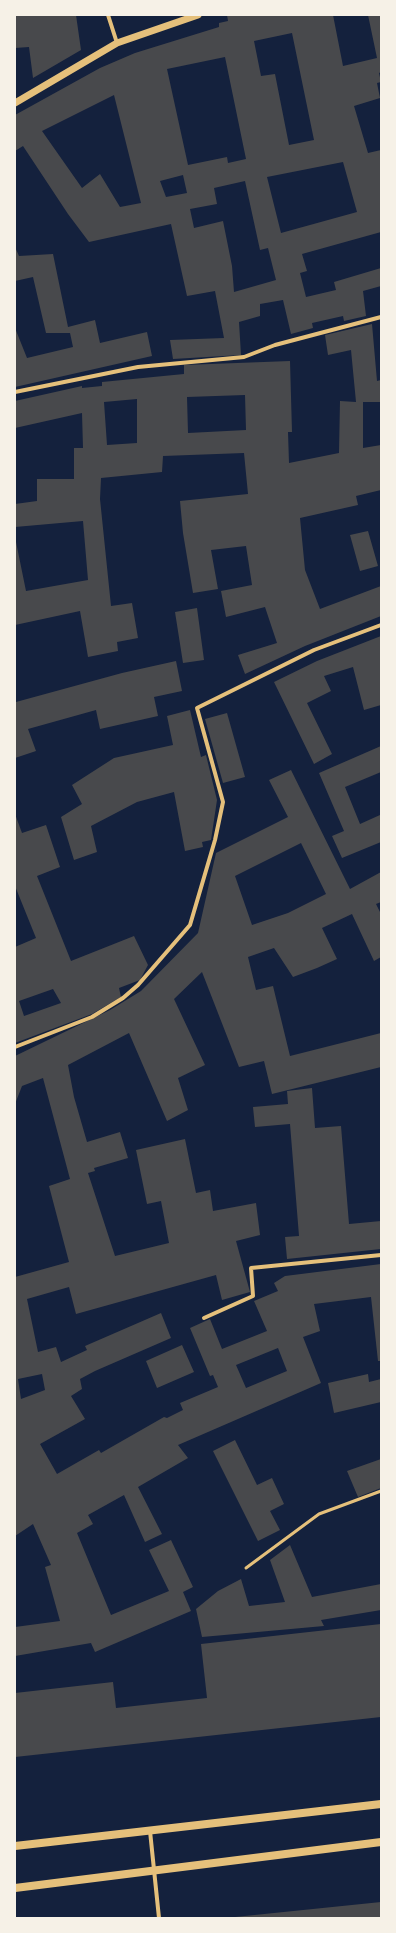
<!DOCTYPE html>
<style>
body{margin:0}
#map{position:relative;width:396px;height:1933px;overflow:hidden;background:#14213d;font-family:"DM Sans",sans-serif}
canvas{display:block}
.frame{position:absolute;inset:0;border:16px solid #f6f1e7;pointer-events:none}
</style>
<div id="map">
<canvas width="396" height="1933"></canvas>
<div class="frame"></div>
</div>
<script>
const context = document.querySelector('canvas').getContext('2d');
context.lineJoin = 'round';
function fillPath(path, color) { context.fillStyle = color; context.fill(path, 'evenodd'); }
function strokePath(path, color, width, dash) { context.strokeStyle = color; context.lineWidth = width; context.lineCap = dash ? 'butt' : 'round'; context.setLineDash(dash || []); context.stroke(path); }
const building = new Path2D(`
 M 15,15 L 76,15 L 81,50 L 33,78 L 29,47 L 15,48 Z
 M 227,15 L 333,15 L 343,66 L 377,58 L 368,15 L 381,15 L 381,72 L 379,73 L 381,82 L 377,83 L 380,98 L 354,106 L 368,153 L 381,150 L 381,232 L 302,254 L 307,271 L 300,273 L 306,297 L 336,290 L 334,282 L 381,268 L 381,286 L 363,291 L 366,316 L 344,321 L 343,316 L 312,323 L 313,328 L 291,334 L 283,300 L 260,304 L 260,316 L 239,322 L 241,355 L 173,359 L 170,340 L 224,338 L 215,291 L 187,296 L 171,224 L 89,242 L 68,214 L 23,146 L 15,151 L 15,115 L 100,68 L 135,53 L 219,27 L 219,23 L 228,21 ZM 292,33 L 314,140 L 289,145 L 275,74 L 261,76 L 254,41 ZM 225,57 L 246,159 L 228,163 L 227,157 L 188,165 L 167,69 ZM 114,95 L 141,203 L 120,207 L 100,174 L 82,188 L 42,131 ZM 343,162 L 357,212 L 281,233 L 267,177 ZM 183,175 L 187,193 L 166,197 L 160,181 ZM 245,181 L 260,250 L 268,248 L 276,280 L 234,292 L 232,266 L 223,221 L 194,228 L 190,209 L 217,204 L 214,188 Z
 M 15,247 L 19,256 L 53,254 L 68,327 L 95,320 L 100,343 L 147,332 L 152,356 L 15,387 L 15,328 L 27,358 L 73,347 L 70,333 L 46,333 L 33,277 L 15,281 Z
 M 372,324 L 377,381 L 381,380 L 381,402 L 363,402 L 363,448 L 381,445 L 381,490 L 356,496 L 358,505 L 300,518 L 305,570 L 320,609 L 381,586 L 381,616 L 305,646 L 245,674 L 238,655 L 277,643 L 265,607 L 226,617 L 221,591 L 252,585 L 246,546 L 211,550 L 218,589 L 193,593 L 183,533 L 180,501 L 248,494 L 244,453 L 163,456 L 162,472 L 101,478 L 100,499 L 111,606 L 132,603 L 138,638 L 117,642 L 118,651 L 88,657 L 80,611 L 15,625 L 15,537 L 26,591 L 88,580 L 83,521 L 15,527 L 15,504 L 37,501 L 37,479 L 74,479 L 74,448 L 83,448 L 82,413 L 15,428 L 15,401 L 82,386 L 82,388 L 102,386 L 102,382 L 184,374 L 184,365 L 290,361 L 292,432 L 288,432 L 289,463 L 339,453 L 340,401 L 356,402 L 351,350 L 328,355 L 325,335 ZM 245,395 L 246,430 L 188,433 L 187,397 ZM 137,399 L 137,443 L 107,445 L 104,402 Z
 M 368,531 L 378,566 L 360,571 L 350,535 Z
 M 197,608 L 204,660 L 183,663 L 175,612 Z
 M 381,636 L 381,705 L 364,710 L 353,667 L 324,676 L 331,691 L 307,703 L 332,754 L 314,764 L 274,682 L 317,661 Z
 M 176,661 L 182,691 L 154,697 L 158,716 L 100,729 L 96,710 L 28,729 L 36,751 L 15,758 L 15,699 L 16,702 L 122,673 Z
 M 190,710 L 201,757 L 206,755 L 217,800 L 211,840 L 202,842 L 203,847 L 185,851 L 174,792 L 137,802 L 91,826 L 97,852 L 74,860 L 61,817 L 82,804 L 72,785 L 114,758 L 173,745 L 167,716 Z
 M 227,713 L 245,777 L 223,783 L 205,719 Z
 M 381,746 L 381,772 L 345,787 L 360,824 L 380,815 L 381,842 L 342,858 L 332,836 L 344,831 L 319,773 Z
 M 291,770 L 350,889 L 381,872 L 381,902 L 376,904 L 381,914 L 381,957 L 374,961 L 352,914 L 322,928 L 337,959 L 317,968 L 293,977 L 274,948 L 248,957 L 256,990 L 273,986 L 290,1056 L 381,1033 L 381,1067 L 272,1094 L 264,1061 L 239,1067 L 202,972 L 174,999 L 205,1065 L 178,1078 L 188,1110 L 167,1121 L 129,1033 L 68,1065 L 74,1097 L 87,1142 L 120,1132 L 128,1158 L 94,1168 L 95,1171 L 88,1173 L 115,1256 L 169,1243 L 161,1201 L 147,1204 L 136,1150 L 185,1139 L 196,1193 L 210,1190 L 213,1211 L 256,1203 L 260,1235 L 236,1241 L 250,1292 L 222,1300 L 216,1275 L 76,1314 L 69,1287 L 27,1299 L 38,1352 L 56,1347 L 61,1362 L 87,1350 L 85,1346 L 161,1313 L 171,1338 L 95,1371 L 80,1379 L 82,1389 L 71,1396 L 85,1419 L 40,1444 L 57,1474 L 99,1450 L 101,1453 L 164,1417 L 167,1418 L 183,1410 L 180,1403 L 218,1387 L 213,1375 L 210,1376 L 190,1328 L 210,1319 L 222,1349 L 267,1331 L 254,1301 L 278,1291 L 274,1283 L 285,1276 L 381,1264 L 381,1361 L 378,1361 L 371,1297 L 314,1304 L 320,1331 L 303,1337 L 321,1383 L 178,1445 L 188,1458 L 138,1487 L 162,1534 L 145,1542 L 124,1495 L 88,1515 L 93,1524 L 77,1533 L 111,1615 L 169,1591 L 149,1550 L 171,1540 L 193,1587 L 183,1592 L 191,1611 L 95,1652 L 91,1643 L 15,1656 L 15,1627 L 60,1621 L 45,1567 L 51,1565 L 33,1524 L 15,1536 L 15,1277 L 69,1262 L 49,1186 L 70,1179 L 43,1078 L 22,1086 L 15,1104 L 15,1056 L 110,1010 L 141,991 L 198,933 L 216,853 L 288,817 L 269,780 ZM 301,843 L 326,894 L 288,913 L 252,925 L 235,876 ZM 278,1348 L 287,1371 L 246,1388 L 236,1365 ZM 42,1374 L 45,1390 L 21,1399 L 18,1379 Z
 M 15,814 L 22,833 L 46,825 L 60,867 L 37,876 L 71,961 L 134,936 L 148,965 L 140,980 L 119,988 L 121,997 L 92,1014 L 15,1043 L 15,947 L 36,938 L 15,886 ZM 53,989 L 61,1003 L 24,1016 L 19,1001 Z
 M 312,1088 L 315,1128 L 341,1126 L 349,1224 L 381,1221 L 381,1249 L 287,1259 L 285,1237 L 299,1236 L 290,1124 L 255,1127 L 253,1107 L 288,1104 L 287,1091 Z
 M 182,1345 L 194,1372 L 157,1388 L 146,1361 Z
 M 368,1374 L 369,1382 L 381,1379 L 381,1402 L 334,1413 L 328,1383 Z
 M 235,1440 L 257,1485 L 272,1478 L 284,1504 L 270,1511 L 280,1530 L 258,1541 L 213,1451 Z
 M 381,1459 L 381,1488 L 358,1497 L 347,1471 Z
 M 290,1545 L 312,1597 L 381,1584 L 381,1610 L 321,1620 L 324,1626 L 202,1637 L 196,1609 L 218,1591 L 241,1579 L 249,1606 L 285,1602 L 270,1560 Z
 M 381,1624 L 381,1717 L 15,1757 L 15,1693 L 113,1682 L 116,1708 L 207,1698 L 201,1644 Z
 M 381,1902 L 381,1918 L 235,1918 L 235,1917 Z`);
const service = new Path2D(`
 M 246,1568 L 319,1514 L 381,1491`);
const minor = new Path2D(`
 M 108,15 L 117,43
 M 15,392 L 138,367 L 244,357 L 275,345 L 381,317
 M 15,1047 L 92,1017 L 123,998 L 138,985 L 190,925 L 215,840 L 223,802 L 197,708 L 314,650 L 381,625
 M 204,1318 L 253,1296 L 251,1268 L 381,1255
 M 150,1831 L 159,1918`);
const tertiary = new Path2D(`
 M 15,103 L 117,43 L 198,15`);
const secondary = new Path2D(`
 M 15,1846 L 381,1804
 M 15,1888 L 381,1842`);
fillPath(building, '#48494c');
strokePath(service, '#e5c07b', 3);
strokePath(minor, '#e5c07b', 4);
strokePath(tertiary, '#e5c07b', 7);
strokePath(secondary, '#e5c07b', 8);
</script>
